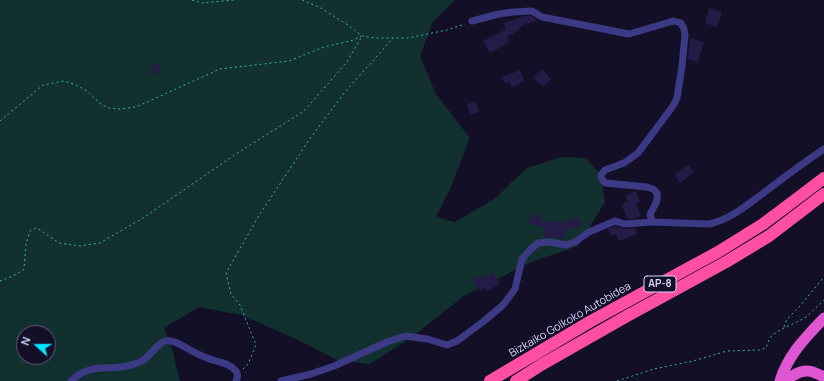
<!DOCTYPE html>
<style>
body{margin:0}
#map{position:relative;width:824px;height:381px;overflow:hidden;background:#130f26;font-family:Manrope,sans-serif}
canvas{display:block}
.north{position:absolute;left:16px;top:325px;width:40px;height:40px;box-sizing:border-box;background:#130f26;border:1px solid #625e7d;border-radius:50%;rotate:291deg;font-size:11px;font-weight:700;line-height:16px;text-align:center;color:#d9d4ff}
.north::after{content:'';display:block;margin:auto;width:14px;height:18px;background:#00e5ff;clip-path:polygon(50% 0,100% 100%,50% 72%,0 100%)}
</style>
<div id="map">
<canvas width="824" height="381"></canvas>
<div class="north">N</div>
</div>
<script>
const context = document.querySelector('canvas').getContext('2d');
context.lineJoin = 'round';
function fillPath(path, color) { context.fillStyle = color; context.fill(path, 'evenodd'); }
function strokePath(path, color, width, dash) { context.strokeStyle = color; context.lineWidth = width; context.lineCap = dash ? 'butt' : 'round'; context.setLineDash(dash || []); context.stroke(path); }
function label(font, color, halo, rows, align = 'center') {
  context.font = font + ' Manrope,sans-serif'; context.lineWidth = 4; context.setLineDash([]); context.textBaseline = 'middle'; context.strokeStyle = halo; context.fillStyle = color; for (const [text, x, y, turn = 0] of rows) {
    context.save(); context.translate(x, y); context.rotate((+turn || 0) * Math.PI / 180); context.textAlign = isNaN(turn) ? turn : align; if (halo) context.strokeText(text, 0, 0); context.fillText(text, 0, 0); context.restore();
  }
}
const green = new Path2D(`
 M 0,0 L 455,0 L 433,22 L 420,56 L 436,94 L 470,138 L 450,189 L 436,217 L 455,222 L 494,199 L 527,168 L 561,157 L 586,158 L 601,175 L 605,202 L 578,246 L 529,263 L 464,296 L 412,337 L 370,364 L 337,360 L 296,339 L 241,315 L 199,307 L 164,328 L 173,352 L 180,381 L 0,381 ZM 24,333 L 48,333 L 48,357 L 24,357 Z`);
const building = new Path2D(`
 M 709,8 L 722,12 L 717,27 L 705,23 Z
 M 524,16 L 531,16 L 536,19 L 537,21 L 525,24 L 513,34 L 507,36 L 510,42 L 490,53 L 483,41 L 506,29 L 503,23 Z
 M 690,38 L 704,42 L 698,62 L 688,59 Z
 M 159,64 L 161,72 L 154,74 L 151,66 Z
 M 542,69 L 551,79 L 543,87 L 533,77 Z
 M 520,70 L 524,81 L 512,88 L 509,81 L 505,83 L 502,77 Z
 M 476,102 L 479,112 L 470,115 L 467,104 Z
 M 689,164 L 694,172 L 680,183 L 675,174 Z
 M 636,191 L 640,201 L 636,204 L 641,216 L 637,218 L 628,219 L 621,205 L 628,201 L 625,196 Z
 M 531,214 L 542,217 L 541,222 L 571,221 L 571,220 L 580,218 L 582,227 L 566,229 L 566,239 L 550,237 L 544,237 L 544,227 L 528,223 Z
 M 615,226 L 624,229 L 635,228 L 637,234 L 619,241 L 616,234 L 611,236 L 608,229 Z
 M 492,272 L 500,283 L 487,292 L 485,288 L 480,291 L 473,281 L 482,275 L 484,278 Z`);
const path = new Path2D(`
 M 192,0 L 202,3 L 234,0
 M 302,0 L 319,7 L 348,25 L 362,36 L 375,38 L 408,38 L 447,30 L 465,24
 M 0,121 L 43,85 L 64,81 L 76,85 L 87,91 L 102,105 L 109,108 L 119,109 L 136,107 L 220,69 L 289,61 L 324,47 L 354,40 L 361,36
 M 0,281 C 8,278 17,275 24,269 L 26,244 L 30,231 L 36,228 L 40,230 L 59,243 L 80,246 L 100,243 L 143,218 L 236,154 L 304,111 L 347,62 L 362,36
 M 784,327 L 787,319 L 800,306 L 824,277
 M 243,369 L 248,364 L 256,345 L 240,305 L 231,294 L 226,273 L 258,217 L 311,137 L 345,92 L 393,38
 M 617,381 L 654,369 L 693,361 L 727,351 L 760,350 L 766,348 L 769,340 L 772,335 L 784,328 L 805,318 L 824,300`);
const minor = new Path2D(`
 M 472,21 L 499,14 L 513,12 L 532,11 L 542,17 L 629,34 L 670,22 L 674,21 L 681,23 L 684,29 L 685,35 L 682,66 L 677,98 L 673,106 L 638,153 L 624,163 L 605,170 L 601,175 L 602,179 L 605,183 L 647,187 L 653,189 L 657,193 C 659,202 653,207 650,215 L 653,222 L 709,224 C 729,220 746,206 762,194 C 782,179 803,163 824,149
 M 71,381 C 94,360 110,373 134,364 C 139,363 144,360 147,357 C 153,352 158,343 165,341 C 172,340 178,343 183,346 C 190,350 199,355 207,358 C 216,362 228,362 235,370 C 238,373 238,377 236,381
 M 281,381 L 311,374 L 334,366 L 387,342 L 405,336 L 427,339 L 447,345 L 457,341 L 484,321 L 503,305 L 515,289 L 522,259 L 530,250 L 538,243 L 549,242 L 566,245 L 575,242 L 589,232 L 615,221 L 624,224 L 653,222`);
const trunk = new Path2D(`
 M 780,381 C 788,355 805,338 824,318
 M 786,381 C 788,378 790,377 794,375 C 805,368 813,371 824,377`);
const motorway = new Path2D(`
 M 490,381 L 591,321 L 718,252 L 763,224 L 799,197 L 824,178
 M 516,381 L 541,365 L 627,316 L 726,262 L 769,236 L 824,194`);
const shields = [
 [660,284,32]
];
const shieldNames = [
 ["AP-8",660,284]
];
const streetNames = [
 ["Bizkaiko Golkoko Autobidea",570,320,-30]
];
fillPath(green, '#12302f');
fillPath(building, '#241b47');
strokePath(path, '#2fb8b0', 1, [2, 3]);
strokePath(minor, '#3d3a85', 7);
strokePath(trunk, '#e055d1', 11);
strokePath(motorway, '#ff4fa3', 12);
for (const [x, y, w] of shields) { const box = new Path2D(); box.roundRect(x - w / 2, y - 8, w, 16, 3); context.fillStyle = '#130f26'; context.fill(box); strokePath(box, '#d9d4ff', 1); }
label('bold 10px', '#d9d4ff', null, shieldNames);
label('11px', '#d9d4ff', '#130f26', streetNames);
</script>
